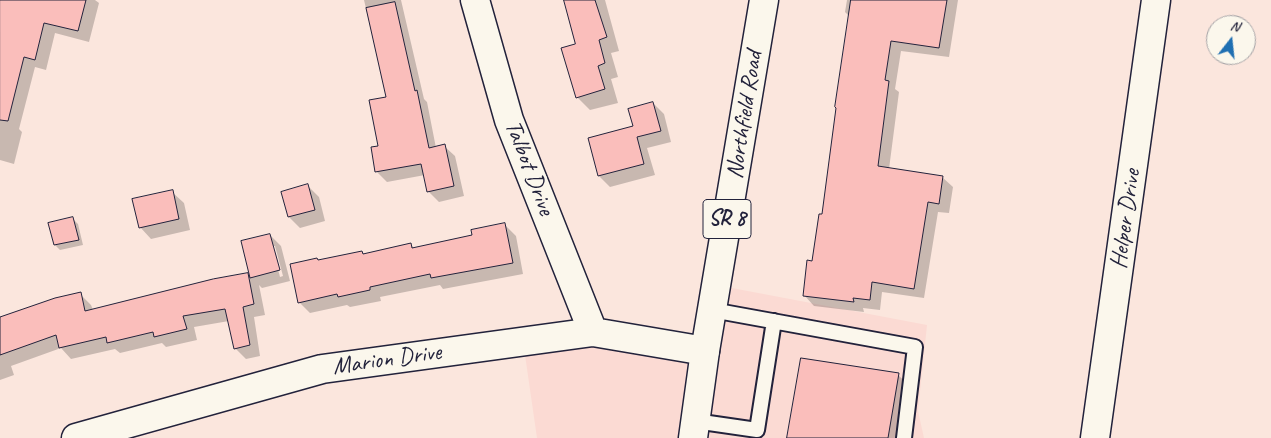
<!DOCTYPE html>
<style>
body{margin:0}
#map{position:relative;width:1271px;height:438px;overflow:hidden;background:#fbe6dd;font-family:Caveat,sans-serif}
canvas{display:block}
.north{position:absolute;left:1206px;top:15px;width:50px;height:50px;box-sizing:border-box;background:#fbf7ec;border:1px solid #a4a2a5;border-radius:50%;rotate:16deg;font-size:14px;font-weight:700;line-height:20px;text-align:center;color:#22223b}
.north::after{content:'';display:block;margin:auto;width:18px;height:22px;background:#1f6fb2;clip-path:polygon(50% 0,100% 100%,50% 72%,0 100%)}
</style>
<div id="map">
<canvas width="1271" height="438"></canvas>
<div class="north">N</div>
</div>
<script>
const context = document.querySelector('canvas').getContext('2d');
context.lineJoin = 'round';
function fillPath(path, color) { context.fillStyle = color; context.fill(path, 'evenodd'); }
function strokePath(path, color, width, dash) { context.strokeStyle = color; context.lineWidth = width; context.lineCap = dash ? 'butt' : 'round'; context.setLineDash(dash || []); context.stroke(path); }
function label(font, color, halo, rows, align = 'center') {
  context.font = font + ' Caveat,sans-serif'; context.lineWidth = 5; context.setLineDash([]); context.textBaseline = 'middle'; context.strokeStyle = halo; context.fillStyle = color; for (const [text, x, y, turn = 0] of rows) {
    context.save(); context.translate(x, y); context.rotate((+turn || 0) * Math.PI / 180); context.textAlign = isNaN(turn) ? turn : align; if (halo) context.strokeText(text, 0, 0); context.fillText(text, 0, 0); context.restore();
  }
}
const built = new Path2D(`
 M 716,285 L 927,325 L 918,411 L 924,438 L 537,438 L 523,341 L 705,351 Z`);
const shadow = new Path2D(`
 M 2,0 L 95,0 L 99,3 L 89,42 L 55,33 L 46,70 L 35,67 L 19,129 L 22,132 L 14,164 L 0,160 L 0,10 Z
 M 364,0 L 401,0 L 424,99 L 427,102 L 436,148 L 444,146 L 455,156 L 464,196 L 439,202 L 428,191 L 425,175 L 387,182 L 376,171 L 387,98 Z
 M 565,0 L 605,0 L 619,51 L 611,53 L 618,77 L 611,79 L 618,103 L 590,110 L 577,97 L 576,45 Z
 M 847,0 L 958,0 L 949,57 L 901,51 L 895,89 L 899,92 L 889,169 L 942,177 L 953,187 L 949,213 L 938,212 L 924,298 L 882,292 L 880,310 L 863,308 L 864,312 L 814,306 L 804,295 L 823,216 L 849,16 L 845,12 Z
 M 653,103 L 664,114 L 671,142 L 647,148 L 655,175 L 610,187 L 599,176 L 590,138 L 635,127 Z
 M 308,186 L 319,197 L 325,221 L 300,228 L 289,217 L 282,193 Z
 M 172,192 L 184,203 L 190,230 L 151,239 L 140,227 Z
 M 73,219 L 78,224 L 83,245 L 60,250 L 55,245 Z
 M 505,225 L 516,236 L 523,274 L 443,289 L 440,285 L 380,297 L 381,301 L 350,307 L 347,305 L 310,313 L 299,302 L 319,261 L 362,252 L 365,255 L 411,245 L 415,249 L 473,236 Z
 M 270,235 L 281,246 L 290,281 L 262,288 L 259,285 L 265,315 L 254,317 L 260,356 L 246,359 L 235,348 L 229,321 L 194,327 L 197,340 L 166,347 L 162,343 L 120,353 L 115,349 L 71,359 L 61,348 L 11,366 L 14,375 L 0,380 L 0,319 L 80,294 L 91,305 L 93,310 L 248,274 L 251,278 ZM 272,246 L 275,246 L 283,276 L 280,277 Z
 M 898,375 L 912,388 L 904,438 L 788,438 Z`);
const building = new Path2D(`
 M 0,0 L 86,0 L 78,31 L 44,23 L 35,60 L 24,57 L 8,121 L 0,120 Z
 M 564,0 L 595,0 L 607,37 L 599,40 L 605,63 L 598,66 L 605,89 L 576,98 L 561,48 L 575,44 Z
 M 851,0 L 947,0 L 939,48 L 891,41 L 885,80 L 889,81 L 878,166 L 943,176 L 939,204 L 928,202 L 914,289 L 872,282 L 870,300 L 853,298 L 854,302 L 803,296 L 807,260 L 812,261 L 819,214 L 822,214 L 836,108 L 835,107 Z
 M 395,2 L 415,91 L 417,90 L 429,148 L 445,144 L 454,186 L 427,192 L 421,164 L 375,172 L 371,147 L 378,146 L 369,100 L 386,97 L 366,8 Z
 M 653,102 L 661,131 L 637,137 L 644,164 L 598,176 L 588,138 L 633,126 L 628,109 Z
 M 308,184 L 315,210 L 288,217 L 281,192 Z
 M 173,190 L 179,219 L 139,228 L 132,199 Z
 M 73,217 L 79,240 L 54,245 L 48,223 Z
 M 505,223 L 513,263 L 431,278 L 430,274 L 370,287 L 370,290 L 338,297 L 337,294 L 298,303 L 290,264 L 317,258 L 318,260 L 362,251 L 363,254 L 411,243 L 412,248 L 472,235 L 471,230 Z
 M 270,234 L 280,270 L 250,278 L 241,241 Z
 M 248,273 L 254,304 L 243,307 L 250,345 L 234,349 L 225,309 L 183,316 L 187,329 L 154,337 L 153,332 L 107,343 L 106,337 L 59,348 L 56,335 L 0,355 L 0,317 L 55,298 L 81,292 L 85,311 L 213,279 Z
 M 801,358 L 899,373 L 888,438 L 787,438 Z`);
const service = new Path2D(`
 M 712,310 L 915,347 L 904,438
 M 695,421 L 757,430 L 774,321`);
const minor = new Path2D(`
 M 475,0 L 509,120 L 593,332
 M 76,438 L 322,369 L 593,332 L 705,351
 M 1095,438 L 1156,0`);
const primary = new Path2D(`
 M 693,438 L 705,351 L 764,0`);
const shields = [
 [727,219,48]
];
const shieldNames = [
 ["SR 8",727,219]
];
const streetNames = [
 ["Northfield Road",745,115,-81],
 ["Talbot Drive",529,168,69],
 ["Helper Drive",1126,219,-82],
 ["Marion Drive",387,360,-8]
];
fillPath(built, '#fbdad3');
fillPath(shadow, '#0003');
fillPath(building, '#fabebb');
strokePath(building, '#22223b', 1);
strokePath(service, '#22223b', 18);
strokePath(minor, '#22223b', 31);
strokePath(primary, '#22223b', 31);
strokePath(service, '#fbf7ec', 14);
strokePath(minor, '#fbf7ec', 28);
strokePath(primary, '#fbf7ec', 28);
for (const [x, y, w] of shields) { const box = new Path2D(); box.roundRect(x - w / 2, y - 19.5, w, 39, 4); context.fillStyle = '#fbf7ec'; context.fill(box); strokePath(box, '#22223b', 1); }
label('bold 22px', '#22223b', null, shieldNames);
label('24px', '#22223b', '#fbf7ec', streetNames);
</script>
